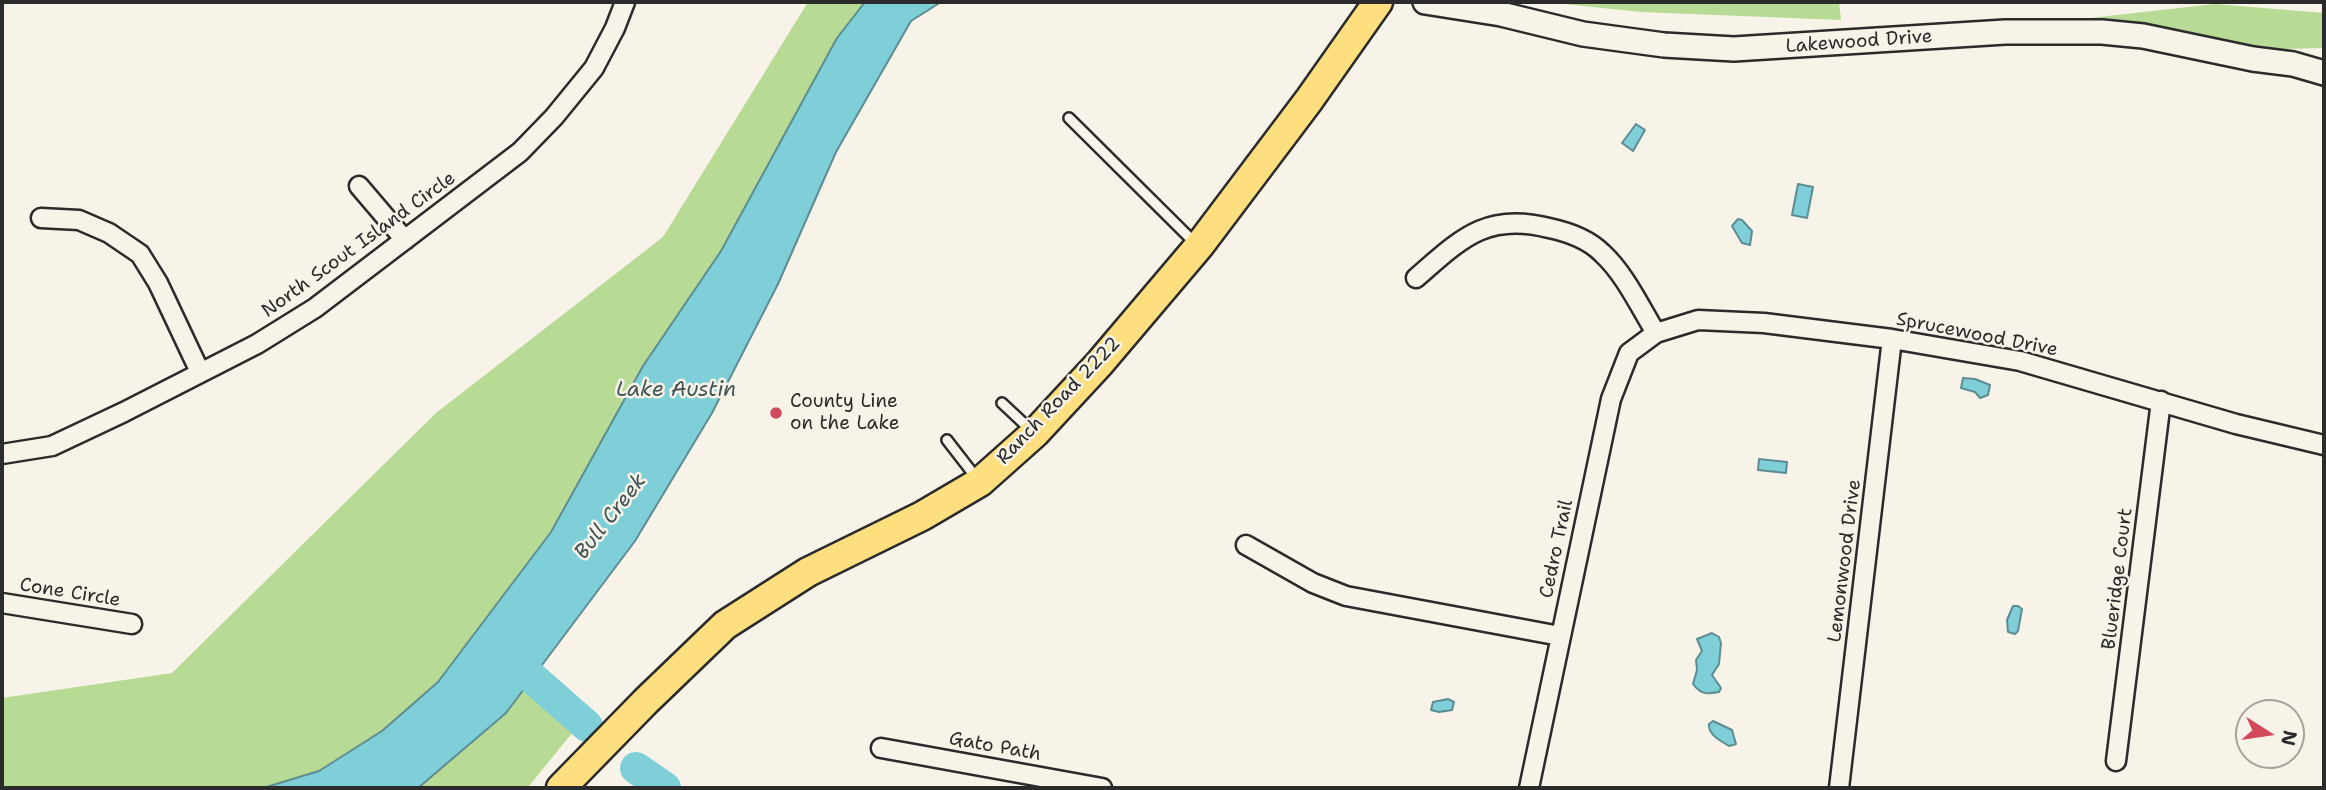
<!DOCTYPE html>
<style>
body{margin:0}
#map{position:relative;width:2326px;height:790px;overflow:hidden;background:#f7f3e8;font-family:"Shantell Sans",sans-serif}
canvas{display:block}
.frame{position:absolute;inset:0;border:4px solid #2b2b2b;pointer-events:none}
.north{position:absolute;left:2235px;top:699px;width:70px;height:70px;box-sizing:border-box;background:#f7f3e8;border:2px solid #a5a39c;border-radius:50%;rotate:102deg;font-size:19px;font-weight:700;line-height:28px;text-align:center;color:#2b2b2b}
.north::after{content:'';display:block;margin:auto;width:24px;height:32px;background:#d1495b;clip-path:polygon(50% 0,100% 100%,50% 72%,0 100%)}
</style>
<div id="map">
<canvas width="2326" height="790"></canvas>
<div class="frame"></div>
<div class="north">N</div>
</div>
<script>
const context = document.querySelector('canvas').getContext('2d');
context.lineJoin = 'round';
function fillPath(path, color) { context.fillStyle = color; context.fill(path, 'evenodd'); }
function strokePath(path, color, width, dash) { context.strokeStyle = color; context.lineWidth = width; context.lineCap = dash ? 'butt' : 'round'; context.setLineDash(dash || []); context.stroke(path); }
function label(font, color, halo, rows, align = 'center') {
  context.font = font + ' "Shantell Sans",sans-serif'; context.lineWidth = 5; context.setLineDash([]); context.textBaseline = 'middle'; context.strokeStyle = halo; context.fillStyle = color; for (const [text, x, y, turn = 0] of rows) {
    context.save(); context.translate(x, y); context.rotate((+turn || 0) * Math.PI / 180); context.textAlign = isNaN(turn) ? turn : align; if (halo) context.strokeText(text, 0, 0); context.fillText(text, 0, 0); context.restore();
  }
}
const green = new Path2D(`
 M 808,2 L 865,2 L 837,38 L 721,251 L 643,366 L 550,532 L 438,682 L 382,731 L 319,771 L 263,788 L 2,788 L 2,698 L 172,673 L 436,413 L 663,237 Z
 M 1545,2 L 1839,2 L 1841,20 L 1641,12 Z
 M 2215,4 L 2324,13 L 2324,48 L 2282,49 L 2081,19 Z
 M 542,665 L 590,711 L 529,786 L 523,788 L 418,788 L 506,713 Z`);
const water = new Path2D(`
 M 865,2 L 941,2 L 911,21 L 836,152 L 778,284 L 712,413 L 635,541 L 506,713 L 418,788 L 263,788 L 319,771 L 382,731 L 438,682 L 551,532 L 643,366 L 721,251 L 837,38 Z
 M 1636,124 L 1645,130 L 1633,151 L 1622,143 Z
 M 1798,184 L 1813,187 L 1807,218 L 1792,215 Z
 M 1738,219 L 1742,220 L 1752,231 L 1750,245 L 1742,243 L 1732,226 Z
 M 1963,378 L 1975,379 L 1990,385 L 1988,395 L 1980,398 L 1975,392 L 1961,388 Z
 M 1759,459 L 1787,462 L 1786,473 L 1758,470 Z
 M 2013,606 L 2018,606 L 2022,609 L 2018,631 L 2015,634 L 2008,632 L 2007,620 Z
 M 1712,633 L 1719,637 L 1721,643 L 1719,664 L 1712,675 L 1721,688 L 1719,692 C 1707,694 1701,695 1693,684 L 1697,670 L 1696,660 L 1702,651 L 1697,639 Z
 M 1448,699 L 1454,702 L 1452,710 L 1439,712 L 1431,710 L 1433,702 Z
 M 1713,721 L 1732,730 L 1736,744 L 1729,746 C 1721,741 1708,735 1709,724 Z`);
const river = new Path2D(`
 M 503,652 L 587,726
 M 636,768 L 665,788`);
const service = new Path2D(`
 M 1069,118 L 1197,245
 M 1002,403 L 1033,432
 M 947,440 L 978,480`);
const minor = new Path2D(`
 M 359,186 L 405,240
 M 41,218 L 79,220 L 109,233 L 140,254 L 158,283 L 200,372
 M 1416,278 C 1461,239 1486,212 1549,228 C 1568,232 1588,239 1602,253 C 1625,274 1640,307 1656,333
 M 2,454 L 52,446 L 124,412 L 257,344 L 315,308 L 520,152 L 554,117 L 594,68 L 615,28 L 625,2
 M 1246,545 L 1313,583 L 1346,596 L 1560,636
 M 2,603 L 132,624
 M 881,748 L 1102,788
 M 2116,761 L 2161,401
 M 1529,788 L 1611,399 L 1629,353 L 1656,333 L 1698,320 L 1764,323 L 1892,339 L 2020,361 L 2236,424 L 2324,445
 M 1839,788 L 1892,339`);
const tertiary = new Path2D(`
 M 1425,2 L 1501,14 L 1583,34 L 1664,45 L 1734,49 L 2005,32 L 2102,32 L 2143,36 L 2253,59 L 2293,64 L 2324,73`);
const primary = new Path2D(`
 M 561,788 L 646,701 L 725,625 L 808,572 L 922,516 L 980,482 L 1035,433 L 1099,364 L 1199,246 L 1309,100 L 1378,2`);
const markers = [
 [776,413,7,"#d1495b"]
];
const streetNames = [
 ["Lakewood Drive",1859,42,-4],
 ["North Scout Island Circle",359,245,-36],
 ["Sprucewood Drive",1977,335,11],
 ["Ranch Road 2222",1059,401,-46],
 ["Cedro Trail",1557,549,-78],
 ["Lemonwood Drive",1845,561,-83],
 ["Blueridge Court",2118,579,-83],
 ["Cone Circle",70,593,9],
 ["Gato Path",995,747,10]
];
const poiNames = [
 ["County Line",790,402],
 ["on the Lake",790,424]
];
const waterNames = [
 ["Lake Austin",676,391],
 ["Bull Creek",611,517,-52]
];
fillPath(green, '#b7da94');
fillPath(water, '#7ecfd7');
strokePath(water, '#5d8d92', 2);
strokePath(river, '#7ecfd7', 32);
strokePath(service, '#2b2b2b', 14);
strokePath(minor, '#2b2b2b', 23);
strokePath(tertiary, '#2b2b2b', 28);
strokePath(primary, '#2b2b2b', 33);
strokePath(service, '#f7f3e8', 9);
strokePath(minor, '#f7f3e8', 18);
strokePath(tertiary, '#f7f3e8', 23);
strokePath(primary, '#fedf80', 28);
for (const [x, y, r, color] of markers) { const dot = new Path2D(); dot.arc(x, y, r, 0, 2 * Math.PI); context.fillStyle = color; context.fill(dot); strokePath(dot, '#f7f3e8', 2.5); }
label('19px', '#2b2b2b', '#f7f3e8', streetNames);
label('19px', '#2b2b2b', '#f7f3e8', poiNames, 'left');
label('italic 21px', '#405456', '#f7f3e8', waterNames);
</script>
